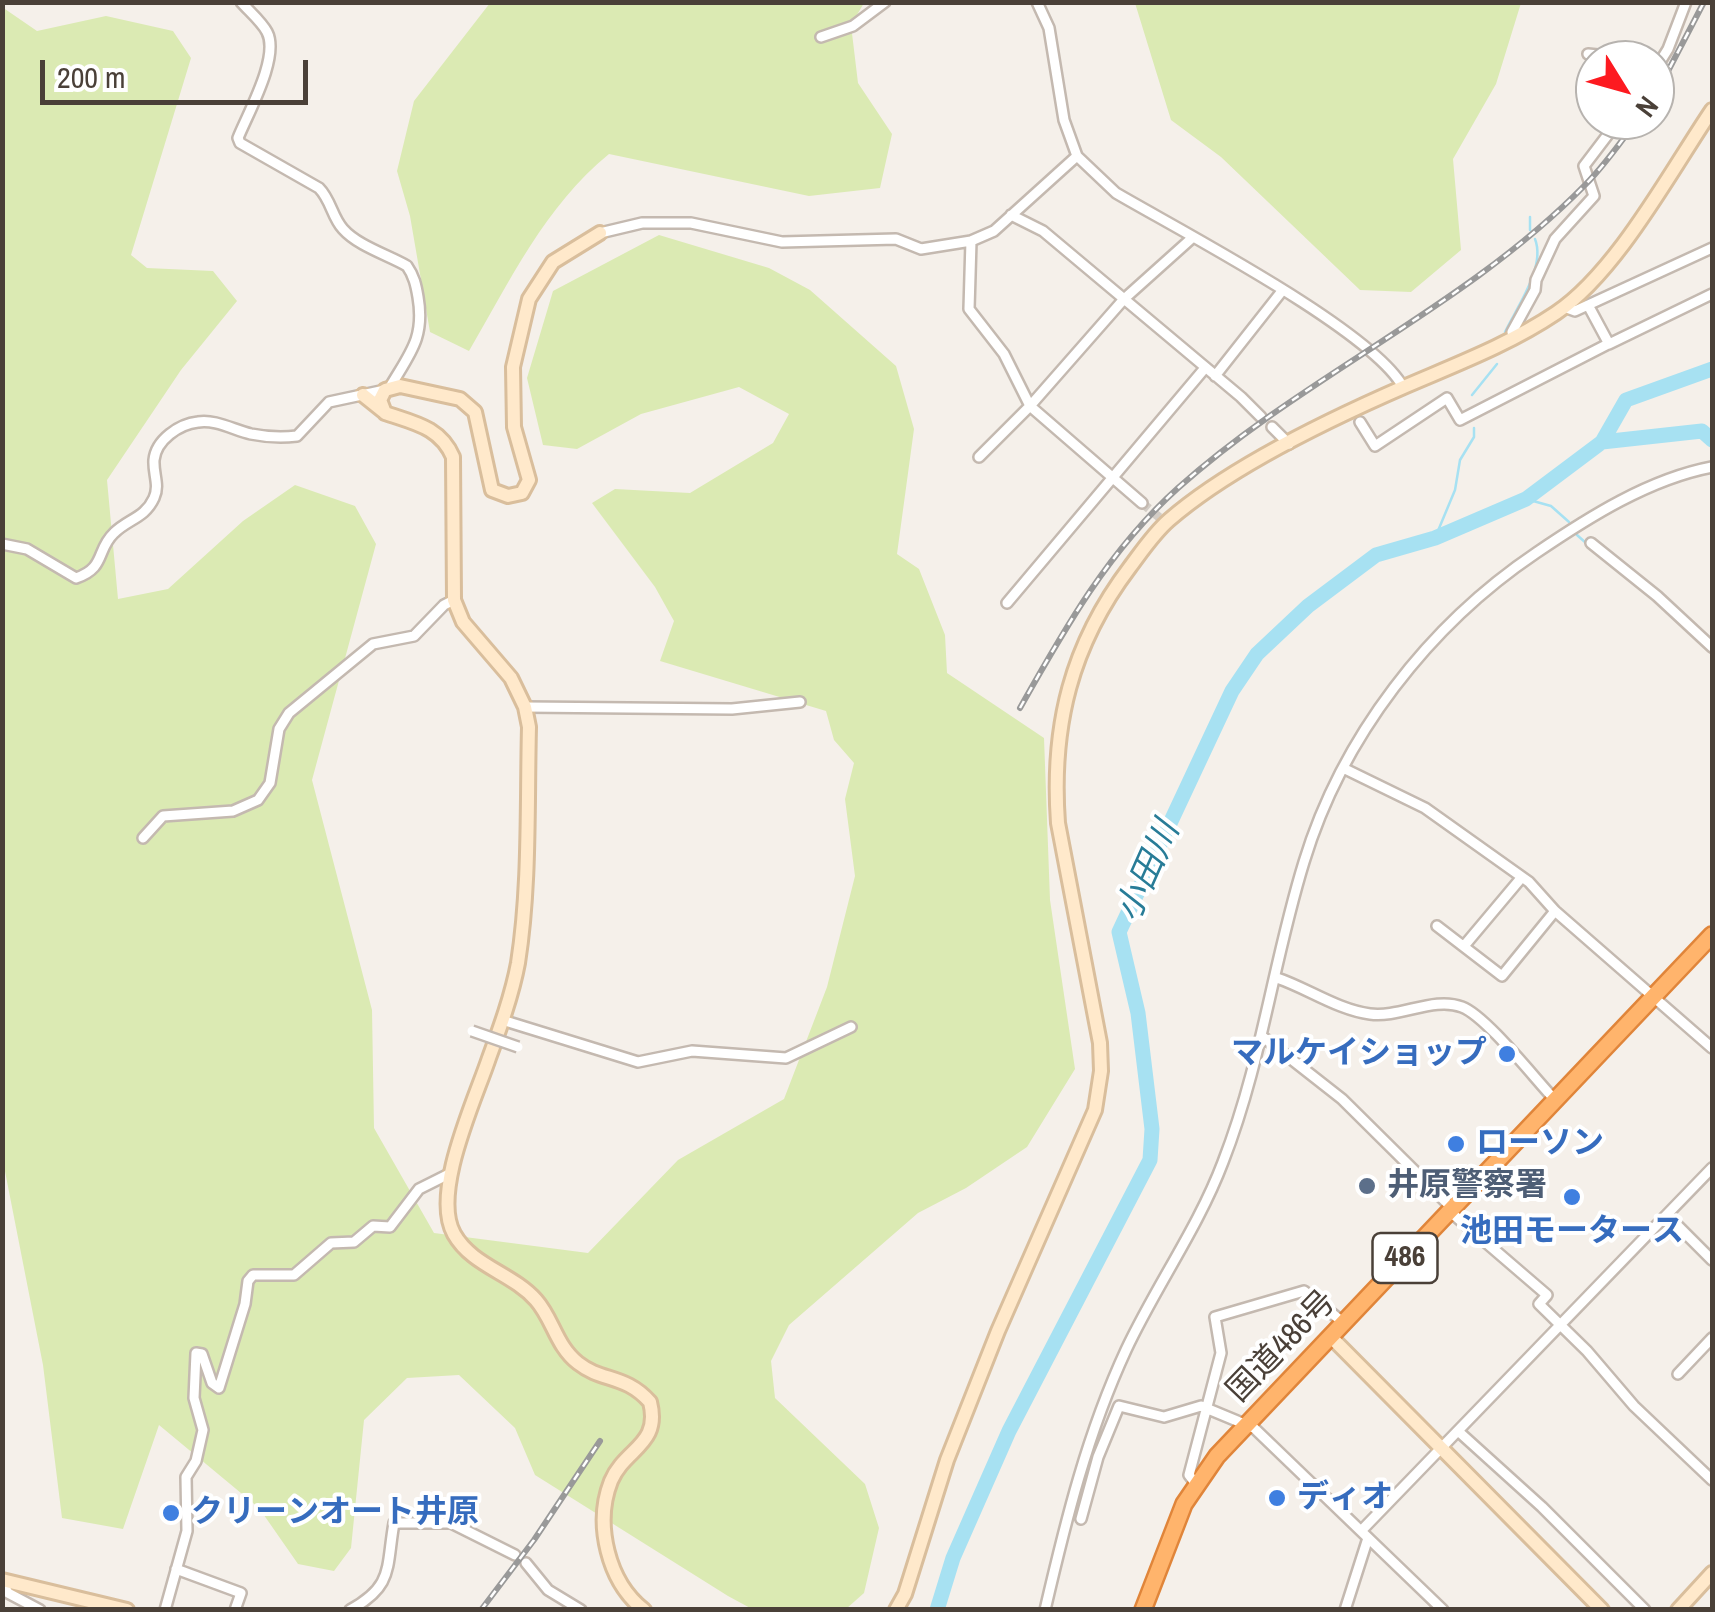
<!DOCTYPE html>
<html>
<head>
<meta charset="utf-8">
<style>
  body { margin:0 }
  #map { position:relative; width:1715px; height:1612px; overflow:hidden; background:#f5f0ea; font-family:"Archivo Narrow",sans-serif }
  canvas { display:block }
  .frame { position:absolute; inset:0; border:5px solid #4a4038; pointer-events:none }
  .north { position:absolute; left:1575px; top:40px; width:100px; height:100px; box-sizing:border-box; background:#fff; border:2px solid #b7b3af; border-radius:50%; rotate:127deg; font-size:28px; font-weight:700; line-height:40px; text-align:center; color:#4a4038 }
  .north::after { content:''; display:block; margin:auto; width:35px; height:45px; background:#fd1a20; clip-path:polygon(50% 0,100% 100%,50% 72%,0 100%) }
  .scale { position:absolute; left:40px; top:60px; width:268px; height:45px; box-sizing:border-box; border:5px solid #4a4038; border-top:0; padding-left:12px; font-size:30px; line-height:35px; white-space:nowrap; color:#4a4038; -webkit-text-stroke:8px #fff; paint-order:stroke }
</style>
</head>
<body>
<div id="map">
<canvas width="1715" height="1612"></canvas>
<div class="frame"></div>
<div class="north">N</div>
<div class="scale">200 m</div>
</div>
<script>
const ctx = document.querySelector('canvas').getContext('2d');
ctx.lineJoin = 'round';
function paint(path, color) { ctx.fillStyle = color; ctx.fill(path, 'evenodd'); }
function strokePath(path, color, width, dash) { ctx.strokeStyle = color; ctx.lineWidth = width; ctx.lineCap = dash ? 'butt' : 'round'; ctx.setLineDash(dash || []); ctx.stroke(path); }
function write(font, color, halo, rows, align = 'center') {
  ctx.font = font + ' "Archivo Narrow","Noto Sans JP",sans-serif'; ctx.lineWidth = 8; ctx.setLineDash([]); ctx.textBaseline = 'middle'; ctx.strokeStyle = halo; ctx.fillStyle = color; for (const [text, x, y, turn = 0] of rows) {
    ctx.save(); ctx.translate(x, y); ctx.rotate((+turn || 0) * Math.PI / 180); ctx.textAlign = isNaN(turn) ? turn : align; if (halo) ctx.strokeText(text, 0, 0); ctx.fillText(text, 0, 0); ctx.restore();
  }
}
paint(new Path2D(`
  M490,3H864L851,25L858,83L892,134L880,188L809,196L609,154C545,206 510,281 469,351L430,332L410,216L397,171L414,101Z
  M1135,3H1521L1496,84L1453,159L1461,250L1411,292L1360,290L1221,157L1171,120Z
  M2,7L37,31L106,16L173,31L191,58L131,255L147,268L213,271L237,301L181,370L107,480L118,599L168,589L243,521L295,485L355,506L376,544L312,780L372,1010L374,1128L434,1233L588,1253L678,1160L784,1099L827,987L855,876L845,799L854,763L834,740L826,711L660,661L674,621L655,587L592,503L615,489L690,493L773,443L789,414L739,387L641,414L577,449L543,445L527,378L553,291L659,235L769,268L810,290L896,366L914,429L897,554L919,569L945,635L947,673L1044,738L1050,900L1075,1069L1027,1147L966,1188L918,1213L789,1325L771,1361L775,1398L865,1484L879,1528L864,1593L846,1609H752L728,1596L535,1475L515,1428L459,1375L407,1378L364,1420L351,1548L334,1571L298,1564L259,1508L159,1425L123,1529L62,1518L43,1365L2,1156Z`), '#dbeab3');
strokePath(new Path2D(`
  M1530,217V230
  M1505,332C1517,307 1546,267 1535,239
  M1472,395L1497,364
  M1526,499L1551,506L1569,522
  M1577,535L1586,543
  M1435,538L1455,490L1460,460L1474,437V428`), '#a7e1f2', 2.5);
strokePath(new Path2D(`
  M1602,442L1702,431L1712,440
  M937,1610L953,1558L1009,1431L1150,1160L1152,1129L1138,1013L1119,932L1232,691L1257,654L1308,606L1376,555L1435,538L1526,499L1602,442L1626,400L1712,369`), '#a7e1f2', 15);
strokePath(new Path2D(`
  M1142,503L1160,518`), '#d3cdc6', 9, [9, 4.5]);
const street = new Path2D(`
  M241,2C249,11 262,22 267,32C280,57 248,113 238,138L240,143L319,188C331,200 332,217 343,229C358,246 388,255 407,266C414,276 416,285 418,297C425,338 410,353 390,387
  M1037,2L1049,28L1064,120L1077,156L1116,193C1179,230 1372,330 1403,387
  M821,37L853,26L885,2
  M1588,54L1647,60
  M1655,70L1668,49L1686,2
  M1011,215L1043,231L1241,397L1261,417
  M600,233L642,223H691L782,242L896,239L921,249L971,241L994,231L1077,156
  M971,241L969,309L1004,354L1030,406L1142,503
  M1588,305L1609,344L1712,294
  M1564,307L1575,311L1712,248
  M1514,338L1512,332L1535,290L1536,280L1555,239L1594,196L1584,166L1619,120
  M1215,376L1282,291
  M1360,422L1375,446L1447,398L1460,420L1610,343
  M1272,427L1289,444
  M979,457L1030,406L1124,299L1192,238
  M1591,543L1657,596L1712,647
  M2,544L27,549L76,578C106,568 96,550 114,533C128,519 145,518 154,498C160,485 153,474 154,460C156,440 179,424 198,422C215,419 234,430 251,434C266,437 281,438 297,436L329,402L385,390
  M1007,603L1205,368
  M525,707L732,709L800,702
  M1343,768L1425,808L1529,882L1555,911L1712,1048
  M143,838L163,816L233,811L258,800L270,783L279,729L289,713L373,644L414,636L444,605L454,600
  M1437,926L1502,976L1555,911
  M1464,946L1522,877
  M1277,978C1307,988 1338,1010 1370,1014C1400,1018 1434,996 1462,1007C1486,1016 1535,1079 1555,1100
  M502,1020L638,1062L692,1051L786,1058L851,1027
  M1263,1037L1342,1099L1448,1204L1454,1215L1547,1295L1539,1304L1587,1351L1634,1406L1712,1480
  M1668,1216L1712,1260
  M1678,1374L1712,1338
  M1458,1431L1542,1507L1645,1610
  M1196,1484L1189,1475L1221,1353L1215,1317L1304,1291L1344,1323
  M1081,1519L1098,1457L1119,1406L1164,1417L1201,1406L1254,1428L1443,1610
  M1361,1531L1712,1168
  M526,1563L548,1590L581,1610
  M176,1569L241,1593L235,1610
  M2,1582L8,1593L40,1610
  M165,1610L187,1531L186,1477L196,1461L203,1430L194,1398L196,1353L202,1354L212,1383L219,1388L245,1304L248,1281L253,1275H294L331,1243L354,1242L373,1226L390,1227L419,1189L451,1173
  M350,1610C394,1586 386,1568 394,1523H451L515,1555
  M1045,1610C1066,1520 1087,1434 1126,1350C1156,1286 1198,1228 1223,1162C1262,1062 1273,962 1304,862C1342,737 1429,625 1536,553C1589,517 1649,479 1712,467
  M1345,1610L1368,1538`);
const secondary = new Path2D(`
  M600,233L553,262L529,299L513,367L514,427L529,480L522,493L508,496L492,490L475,412L460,399L400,386L385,390L380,400L385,413C414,423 440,427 453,457L454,600L463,622L511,678L525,707L529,727C527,805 530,886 518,963C512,995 500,1028 489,1058C475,1100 431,1193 454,1234C472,1266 512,1273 536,1300C553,1319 556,1346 578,1363C602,1382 625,1374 650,1402C661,1445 625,1448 611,1481C594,1524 608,1582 644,1610
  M363,395L383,411
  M1332,1338L1602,1610
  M2,1580L127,1610
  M896,1610L905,1594L947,1460L998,1331L1095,1110L1101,1071L1100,1043L1058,823C1051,726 1071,645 1130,567C1142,551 1154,533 1169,520C1230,467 1330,419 1406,386C1457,364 1510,344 1556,313C1617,272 1670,172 1712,110
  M1678,1610L1712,1573`);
const highway = new Path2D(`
  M1143,1610L1184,1504L1217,1456L1712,935`);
strokePath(street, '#c4b9b0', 14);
strokePath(secondary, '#d9be9c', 18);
strokePath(highway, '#e0853a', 20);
strokePath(street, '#fff', 9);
strokePath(secondary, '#ffe9cb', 12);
strokePath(highway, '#ffb46c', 15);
const rail = new Path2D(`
  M1655,96L1704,2
  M1020,708C1065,628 1109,550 1178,488C1304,375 1466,307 1585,185C1604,166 1621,142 1637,120
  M481,1610L534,1540L600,1441`);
strokePath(rail, '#999', 6);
strokePath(rail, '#fff', 2.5, [8]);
const streetBridge = new Path2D(`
  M472,1031L518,1047`);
strokePath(streetBridge, '#c4b9b0', 14, []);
strokePath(streetBridge, '#fff', 9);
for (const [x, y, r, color] of [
  [1507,1054,10,"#3f7fe0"],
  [1456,1144,10,"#3f7fe0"],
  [1367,1186,10,"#5c6f8a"],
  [1572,1197,10,"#3f7fe0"],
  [1277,1498,10,"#3f7fe0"],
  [171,1513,10,"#3f7fe0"]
]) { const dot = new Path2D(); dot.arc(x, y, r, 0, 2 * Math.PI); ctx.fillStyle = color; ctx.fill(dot); strokePath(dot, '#fff', 4); }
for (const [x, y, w] of [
  [1405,1258,65]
]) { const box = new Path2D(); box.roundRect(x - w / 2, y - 25, w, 50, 8); ctx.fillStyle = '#fff'; ctx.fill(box); strokePath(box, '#4a4038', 2.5); }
write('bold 30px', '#4a4038', null, [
  ["486",1405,1258]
]);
write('bold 32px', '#366cbe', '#fff', [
  ["マルケイショップ",1487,1054,"right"],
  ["ローソン",1476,1144],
  ["池田モータース",1572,1232,"center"],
  ["ディオ",1297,1498],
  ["クリーンオート井原",191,1513]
], 'left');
write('bold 32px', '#4e5e75', '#fff', [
  ["井原警察署",1387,1186]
], 'left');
write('32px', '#4a4038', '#fff', [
  ["国道486号",1282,1347,-46]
]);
write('italic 35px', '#287c97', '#fff', [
  ["小田川",1149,872,-66]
]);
</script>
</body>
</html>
